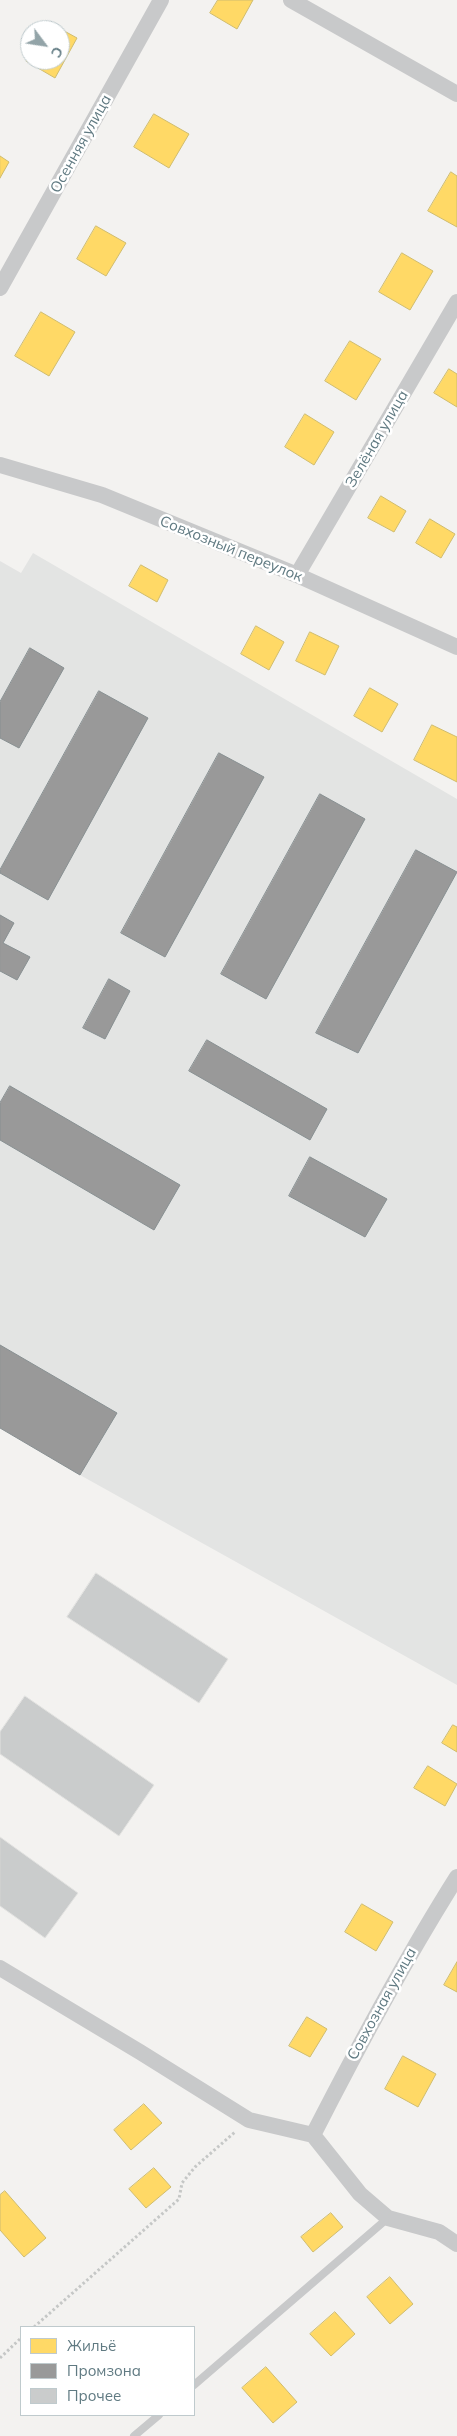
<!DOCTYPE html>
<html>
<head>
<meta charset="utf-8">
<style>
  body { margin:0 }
  #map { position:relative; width:457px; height:2436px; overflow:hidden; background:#f3f2f0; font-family:Mulish,sans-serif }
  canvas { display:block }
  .legend { position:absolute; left:20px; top:2326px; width:175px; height:90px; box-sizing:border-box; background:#fff; border:1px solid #bfcacd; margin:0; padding:6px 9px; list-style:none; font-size:15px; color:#607a82 }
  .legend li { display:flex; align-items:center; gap:10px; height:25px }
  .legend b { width:25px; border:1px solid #bfcacd }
  .north { position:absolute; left:20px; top:20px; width:50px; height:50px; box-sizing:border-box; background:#fff; border:1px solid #bfcacd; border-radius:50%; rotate:121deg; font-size:14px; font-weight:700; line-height:20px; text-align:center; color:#607a82 }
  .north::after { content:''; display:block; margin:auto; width:18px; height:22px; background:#93a4a8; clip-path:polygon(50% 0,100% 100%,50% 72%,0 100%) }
</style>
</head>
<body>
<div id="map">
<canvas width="457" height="2436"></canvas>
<ul class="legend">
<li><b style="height:14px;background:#ffd966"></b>Жильё</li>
<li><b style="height:14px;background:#999"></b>Промзона</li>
<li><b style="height:14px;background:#cacccc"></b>Прочее</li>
</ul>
<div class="north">С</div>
</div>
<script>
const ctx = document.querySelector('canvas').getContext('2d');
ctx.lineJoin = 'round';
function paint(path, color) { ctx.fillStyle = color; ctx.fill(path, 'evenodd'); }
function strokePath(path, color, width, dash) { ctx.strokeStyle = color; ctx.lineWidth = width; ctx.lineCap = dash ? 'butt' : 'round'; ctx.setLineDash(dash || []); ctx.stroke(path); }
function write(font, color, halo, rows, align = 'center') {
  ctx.font = font + ' Mulish,sans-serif'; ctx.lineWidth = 5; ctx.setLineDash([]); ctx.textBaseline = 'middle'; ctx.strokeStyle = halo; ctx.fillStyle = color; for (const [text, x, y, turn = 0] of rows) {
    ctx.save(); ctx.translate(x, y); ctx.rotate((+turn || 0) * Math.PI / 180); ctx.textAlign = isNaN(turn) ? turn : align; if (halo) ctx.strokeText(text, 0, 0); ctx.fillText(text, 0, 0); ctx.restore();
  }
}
paint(new Path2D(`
  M33,553L457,799V1685L80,1475L0,1427V561L21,573Z`), '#e3e4e3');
const homes = new Path2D(`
  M218,0H253L237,29L210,13Z
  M48,22L77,38L55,78L26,61L30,54V60H60V30H43Z
  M154,114L189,134L169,168L134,147Z
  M0,156L9,162L0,178Z
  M451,172L457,176V227L428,211Z
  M96,226L126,243L106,276L77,259Z
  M402,253L433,271L410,310L379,292Z
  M41,312L75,332L49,376L15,356Z
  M350,341L381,359L356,400L325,381Z
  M449,369L457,374V407L434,393Z
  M305,414L334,432L314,465L285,447Z
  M381,496L406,511L394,532L368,518Z
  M430,519L455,534L441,558L416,543Z
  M141,565L168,580L157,602L129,586Z
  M256,626L284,642L269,670L241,654Z
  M310,632L339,646L325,675L296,661Z
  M370,688L398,704L382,732L354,716Z
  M432,725L457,737V782L414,760Z
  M453,1725L457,1727V1752L442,1743Z
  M428,1766L457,1784L445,1806L414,1788Z
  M362,1904L393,1922L376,1951L345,1932Z
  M457,1962V1992L444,1985Z
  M307,2017L327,2029L310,2057L289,2046Z
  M403,2056L436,2074L418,2107L385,2089Z
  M144,2104L162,2123L131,2150L114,2130Z
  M154,2168L171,2187L146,2208L129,2189Z
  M5,2191L46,2238L24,2257L0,2230V2195Z
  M331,2213L343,2227L313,2252L301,2237Z
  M390,2277L413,2304L390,2324L367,2297Z
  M335,2312L355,2334L331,2356L310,2334Z
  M266,2367L297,2402L273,2423L242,2388Z`);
paint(homes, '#ffd966');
strokePath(homes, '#cfbc6e', 1);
const industry = new Path2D(`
  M30,648L64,668L19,748L0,738V702Z
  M99,691L148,718L48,900L0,873V870Z
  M219,753L264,777L165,957L121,933Z
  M320,794L365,819L266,999L221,974Z
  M416,850L457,872L358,1053L316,1033Z
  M0,915L14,923L3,943L30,957L17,980L0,971Z
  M109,979L130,991L105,1039L83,1028Z
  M207,1040L327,1109L310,1140L189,1071Z
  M10,1086L180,1185L154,1230L0,1140V1103Z
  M310,1157L387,1199L365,1237L289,1196Z
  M0,1345L117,1413L80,1475L0,1428Z`);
paint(industry, '#999');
strokePath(industry, '#889092', 1);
const building = new Path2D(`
  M96,1573L228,1659L199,1703L67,1617Z
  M25,1696L154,1785L119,1836L0,1754V1732Z
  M0,1837L78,1893L45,1938L0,1906Z`);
paint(building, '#cacccc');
strokePath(building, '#e2e2e0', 1);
strokePath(new Path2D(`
  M34,2327L179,2199L182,2183L195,2167L235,2132
  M0,2358L21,2338`), '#c5c7c6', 3, [2.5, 2.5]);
strokePath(new Path2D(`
  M194,2385L388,2218
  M134,2436L159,2415`), '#c8c9ca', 8);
strokePath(new Path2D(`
  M291,0L457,94
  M0,288L161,0
  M0,465L102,495L297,575L457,647
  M297,575L457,302
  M0,1968L140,2052L249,2120L313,2135L360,2194L388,2218L439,2232L457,2244
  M313,2135C358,2047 404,1961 457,1877`), '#c8c9ca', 16);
write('15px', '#607a82', '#fff', [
  ["Осенняя улица",81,144,-61],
  ["Зелёная улица",377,439,-60],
  ["Совхозный переулок",231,549,22],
  ["Совхозная улица",382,2004,-61]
]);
</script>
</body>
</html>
